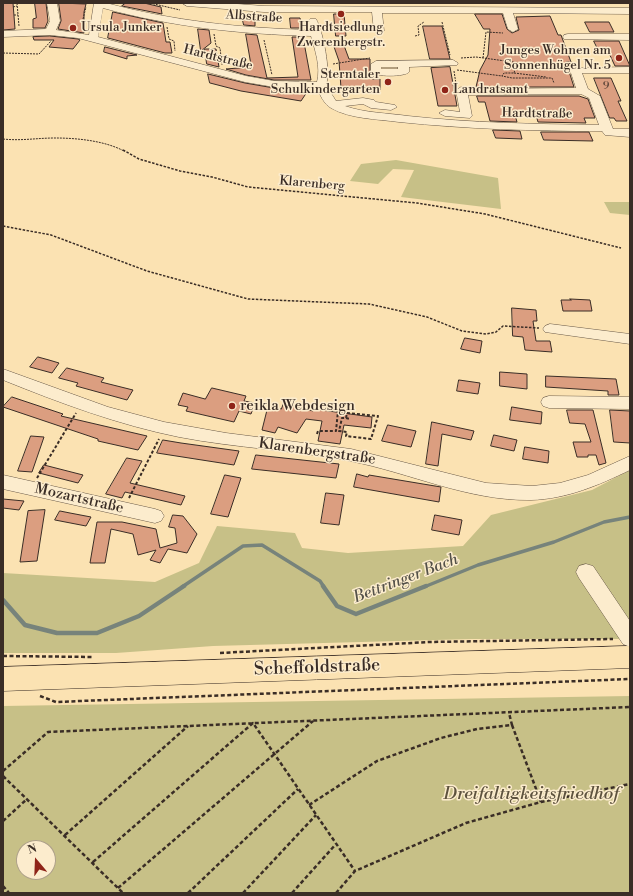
<!DOCTYPE html>
<html>
<head>
<meta charset="utf-8">
<style>
  body { margin:0 }
  #map { position:relative; width:633px; height:896px; overflow:hidden; background:#fbe2b2; font-family:"Libre Bodoni",serif }
  canvas { display:block }
  .frame { position:absolute; inset:0; border:4px solid #3a2d26; pointer-events:none }
  .north { position:absolute; left:16px; top:840px; width:40px; height:40px; box-sizing:border-box; background:#fceccd; border:1px solid #aea08a; border-radius:50%; rotate:341deg; font-size:11px; font-weight:700; line-height:16px; text-align:center; color:#3a2d26 }
  .north::after { content:''; display:block; margin:auto; width:14px; height:18px; background:#8f2418; clip-path:polygon(50% 0,100% 100%,50% 72%,0 100%) }
</style>
</head>
<body>
<div id="map">
<canvas width="633" height="896"></canvas>
<div class="frame"></div>
<div class="north">N</div>
</div>
<script>
const ctx = document.querySelector('canvas').getContext('2d');
ctx.lineJoin = 'round';
function paint(path, color) { ctx.fillStyle = color; ctx.fill(path, 'evenodd'); }
function strokePath(path, color, width, dash) { ctx.strokeStyle = color; ctx.lineWidth = width; ctx.lineCap = dash ? 'butt' : 'round'; ctx.setLineDash(dash || []); ctx.stroke(path); }
function write(font, color, halo, rows, align = 'center') {
  ctx.font = font + ' "Libre Bodoni",serif'; ctx.lineWidth = 3; ctx.setLineDash([]); ctx.textBaseline = 'middle'; ctx.strokeStyle = halo; ctx.fillStyle = color; for (const [text, x, y, turn = 0] of rows) {
    ctx.save(); ctx.translate(x, y); ctx.rotate((+turn || 0) * Math.PI / 180); ctx.textAlign = isNaN(turn) ? turn : align; if (halo) ctx.strokeText(text, 0, 0); ctx.fillText(text, 0, 0); ctx.restore();
  }
}
paint(new Path2D(`
  M396,160L498,178L501,209L401,197L414,170L393,169L378,184L350,181L361,164Z
  M604,202H630V215L610,213Z
  M630,470V639H472L213,646L116,653H3V573L155,582L199,563L217,526L295,533L302,548L348,553L463,546L491,515L592,490Z
  M630,696V893H3V706ZM24,848H48V872H24Z`), '#c7c087');
strokePath(new Path2D(`
  M182,587L243,546L262,545L320,581L324,587
  M424,587L478,565L554,542L604,522L630,517`), '#77837b', 3.5);
strokePath(new Path2D(`
  M323,586L337,606L356,614L426,586
  M3,600L25,625L57,633H97L139,616L184,586`), '#77837b', 4.5);
const building = new Path2D(`
  M3,3H13L15,29L3,30Z
  M35,3H46L48,21L45,28H33V19L36,18Z
  M59,3L86,4L84,12V33L58,29L61,21Z
  M126,3H144L161,7L162,14L122,6Z
  M113,12L163,23L166,42H170L172,53H165L108,38Z
  M334,14H344L346,36H336Z
  M475,14H502L507,29L512,33L519,30L516,17L550,16L558,35H561L571,62H566L574,87H476L480,70L488,55L490,29H484Z
  M242,16H255V26L244,25Z
  M290,18H300L302,28H291Z
  M585,22H609L614,32H590Z
  M423,26H442L450,59H430Z
  M198,29L209,30L211,43L201,51Z
  M246,34L257,35L267,78L298,77L292,37H303L311,80H274L246,75L226,69L251,67Z
  M50,36L78,39L80,40L73,49L49,47L54,40H34L33,37Z
  M342,40L349,59H370V72L372,79H380V90H367V87L341,88L339,61L332,41Z
  M594,41H619L630,66H615L607,49H598Z
  M105,47L137,55L127,56V59L104,52Z
  M205,49H216L219,67L207,64Z
  M450,67L457,106H438L431,68Z
  M208,74L245,83L274,88L309,89L301,101L241,91L210,83Z
  M594,78H611L621,101H618L627,121H616L614,118H610Z
  M477,96H579L588,99L595,118H584L586,123L538,122L536,115H515L517,122L490,121L485,102H479Z
  M493,130L520,131L522,139L496,138Z
  M541,132H589L593,141L544,140Z
  M570,299L590,300L592,311H563L561,300H571Z
  M512,308L536,310L537,321H533L536,341H550L552,352L525,350L523,337L513,336Z
  M465,338L482,341L480,353L461,349Z
  M38,357L49,360L59,363L52,373L30,367Z
  M67,368L104,378L101,382L133,390L127,400L76,386L78,383L59,378Z
  M500,372L527,374V389L500,386Z
  M546,376L616,379L619,395H608V391L546,387Z
  M459,380L480,383L478,394L457,391Z
  M212,388L246,396L244,401L255,403L251,414L239,411L234,422L186,411L188,407L178,405L183,393L205,399Z
  M12,397L63,414L61,416L147,436L138,450L98,441V439L3,407Z
  M284,403L313,411L314,409L372,417L371,428L344,425L340,444L318,441L322,421L306,419L297,433L278,427L275,433L262,430L268,406L281,409Z
  M512,407L542,412L541,424L510,420Z
  M567,410H593L606,463L599,465L596,455H588V457H577L573,442H591L585,424L570,423Z
  M610,410L630,411V443L614,442Z
  M432,422L474,431L471,440L442,434L438,466L426,464Z
  M388,425L416,431L411,447L382,441Z
  M494,435L517,440L514,451L491,446Z
  M31,436L44,437L32,472L18,471Z
  M163,440L181,443L239,451L234,465L157,453Z
  M525,447L549,451L548,463L523,459Z
  M256,455L339,464L336,478L252,469Z
  M127,458L142,461L130,483L185,496L181,505L125,492L122,498L106,494Z
  M44,465L83,475L78,483L39,473Z
  M357,474L368,477L369,475L441,487L439,502L354,487Z
  M225,475L241,478L228,517L211,514Z
  M326,493L344,495L339,525L321,523Z
  M3,499L24,501L19,510L3,508Z
  M45,510L37,561L20,562L28,511Z
  M60,511L70,513L91,517L86,526L55,520Z
  M173,515L183,516L197,534L187,553L168,549L160,563L150,560L156,550L138,555L133,534L111,529L105,563H90L97,522H122L156,529L160,548L177,543L175,528L169,527Z
  M435,515L462,520L459,535L432,530Z`);
paint(building, '#db9e80');
strokePath(building, '#3a2d26', 1);
const minor = new Path2D(`
  M47,3H57L60,21L56,30L89,35L94,3H106C173,21 240,28 310,30L308,21L310,19H316C323,31 331,72 326,85L336,101L363,98L374,100L376,102L395,105L397,107L391,110L371,108L363,104L345,106C365,113 387,113 408,116C471,123 535,124 599,125L589,98L581,94L468,95L472,116L470,118L445,116L439,113L445,110L460,112L456,90L461,87L466,89L576,88L570,70L571,68L630,67V73H582L588,89L600,96L613,129H630V137L605,135L602,131C534,131 467,129 399,122C377,119 350,119 331,108C324,104 320,95 317,88L274,87L245,82L78,38L50,35L3,37V31L46,29L50,21ZM103,8C172,27 240,34 311,36C315,50 321,67 317,82L274,81L246,76L98,37Z
  M182,3H224L264,6L630,8V14L513,13L518,29L513,32L508,29L503,13H382L384,31L379,34L374,31L372,12H264L187,6Z
  M568,34H630V40L564,39L563,37L564,35Z
  M453,60L458,63L457,65L409,67V72C405,77 375,77 371,72V64L376,61ZM381,67H398V69H381Z
  M550,324L630,334V344L545,332L543,329L545,326Z
  M3,369L108,407L164,422L226,433L351,449L486,483L532,486L560,483L588,475L630,456V470C599,485 567,499 531,500C468,501 411,473 350,461C294,450 236,448 179,437C119,425 60,403 3,380Z
  M549,396L630,397V409L549,408L543,406L541,402L543,398Z
  M3,475L155,509L161,511L164,516L161,521L155,523L3,489Z
  M586,564L593,566L630,621V647L623,644L579,578L576,572L579,566Z`);
const major = new Path2D(`
  M630,646V668L3,691V667Z`);
strokePath(minor, '#6a5a49', 1);
strokePath(major, '#3a2d26', 1);
strokePath(new Path2D(`
  M17,3L19,26
  M150,3L180,10
  M13,7L17,6
  M14,15H18
  M83,19L86,7
  M442,22L450,55
  M167,27L169,39L174,41L175,51
  M123,33L126,20
  M214,34L216,46L220,48L222,65
  M415,36L419,35L418,26L424,22
  M264,40L272,75
  M3,53L39,54L51,41
  M461,58L476,57L528,64
  M483,58L486,32L503,33
  M517,62L514,73H504L502,76L512,78H552L554,83
  M333,64L370,58
  M457,70L502,76
  M454,71L456,84
  M514,73L546,77
  M3,139C21,141 37,138 55,138C78,138 105,141 124,151`), '#3a2d26', 1, [2, 1]);
strokePath(new Path2D(`
  M123,150L139,159L180,171L212,177L248,187L417,203L485,214L621,248
  M3,226L51,235L147,271L248,299L369,304L427,317L462,331L486,334L496,332L503,326L539,328`), '#3a2d26', 1.5, [2.5, 1.5]);
strokePath(new Path2D(`
  M347,413L378,416L371,439L346,436L347,432L339,431L342,418H346Z
  M346,418L350,419
  M317,434L318,431H336L338,411H329
  M37,478L76,413
  M129,498L159,439`), '#3a2d26', 2, [3, 2]);
strokePath(new Path2D(`
  M220,653L430,642L613,639
  M3,656L93,657
  M40,696L56,702L630,679
  M512,725L541,802
  M3,771L48,732L630,707
  M3,776L123,893
  M309,805L377,761L441,738L477,729L512,725L509,713
  M3,821L27,799
  M65,835L188,726
  M93,862L253,723L355,871
  M3,886L9,893
  M118,888L313,721
  M188,893L298,789
  M243,893L316,815
  M292,893L336,844
  M336,893L355,871L466,823L541,802L630,784`), '#3a2d26', 2.5, [4, 2.5]);
paint(minor, '#fceccd');
paint(major, '#fbe2b2');
for (const [x, y, r, color] of [
  [341,14,4,"#8f2418"],
  [73,28,4,"#8f2418"],
  [619,58,4,"#8f2418"],
  [388,82,4,"#8f2418"],
  [445,90,4,"#8f2418"],
  [232,406,4,"#8f2418"]
]) { const dot = new Path2D(); dot.arc(x, y, r, 0, 2 * Math.PI); ctx.fillStyle = color; ctx.fill(dot); strokePath(dot, '#fceccd', 1.5); }
write('11px', '#62493c', null, [
  ["9",606,86]
]);
write('13px', '#3a2d26', '#fceccd', [
  ["Albstraße",254,17,4],
  ["Hardtstraße",218,58,14],
  ["Hardtstraße",537,114,1],
  ["Klarenberg",312,184,5]
]);
write('13px', '#3a2d26', '#fceccd', [
  ["Ursula Junker",81,28],
  ["Hardtsiedlung",341,28,"center"],
  ["Zwerenbergstr.",341,43,"center"],
  ["Junges Wohnen am",611,51,"right"],
  ["Sonnenhügel Nr. 5",611,66,"right"],
  ["Sterntaler",380,75,"right"],
  ["Schulkindergarten",380,90,"right"],
  ["Landratsamt",453,90]
], 'left');
write('15px', '#3a2d26', '#fceccd', [
  ["reikla Webdesign",240,406]
], 'left');
write('15px', '#3a2d26', '#fceccd', [
  ["Klarenbergstraße",317,452,8],
  ["Mozartstraße",79,499,13]
]);
write('italic 16px', '#545149', '#fceccd', [
  ["Bettringer Bach",406,579,-21]
]);
write('18px', '#3a2d26', '#fceccd', [
  ["Scheffoldstraße",317,668,-2]
]);
write('italic 18px', '#5d523e', '#fceccd', [
  ["Dreifaltigkeitsfriedhof",531,795]
]);
</script>
</body>
</html>
